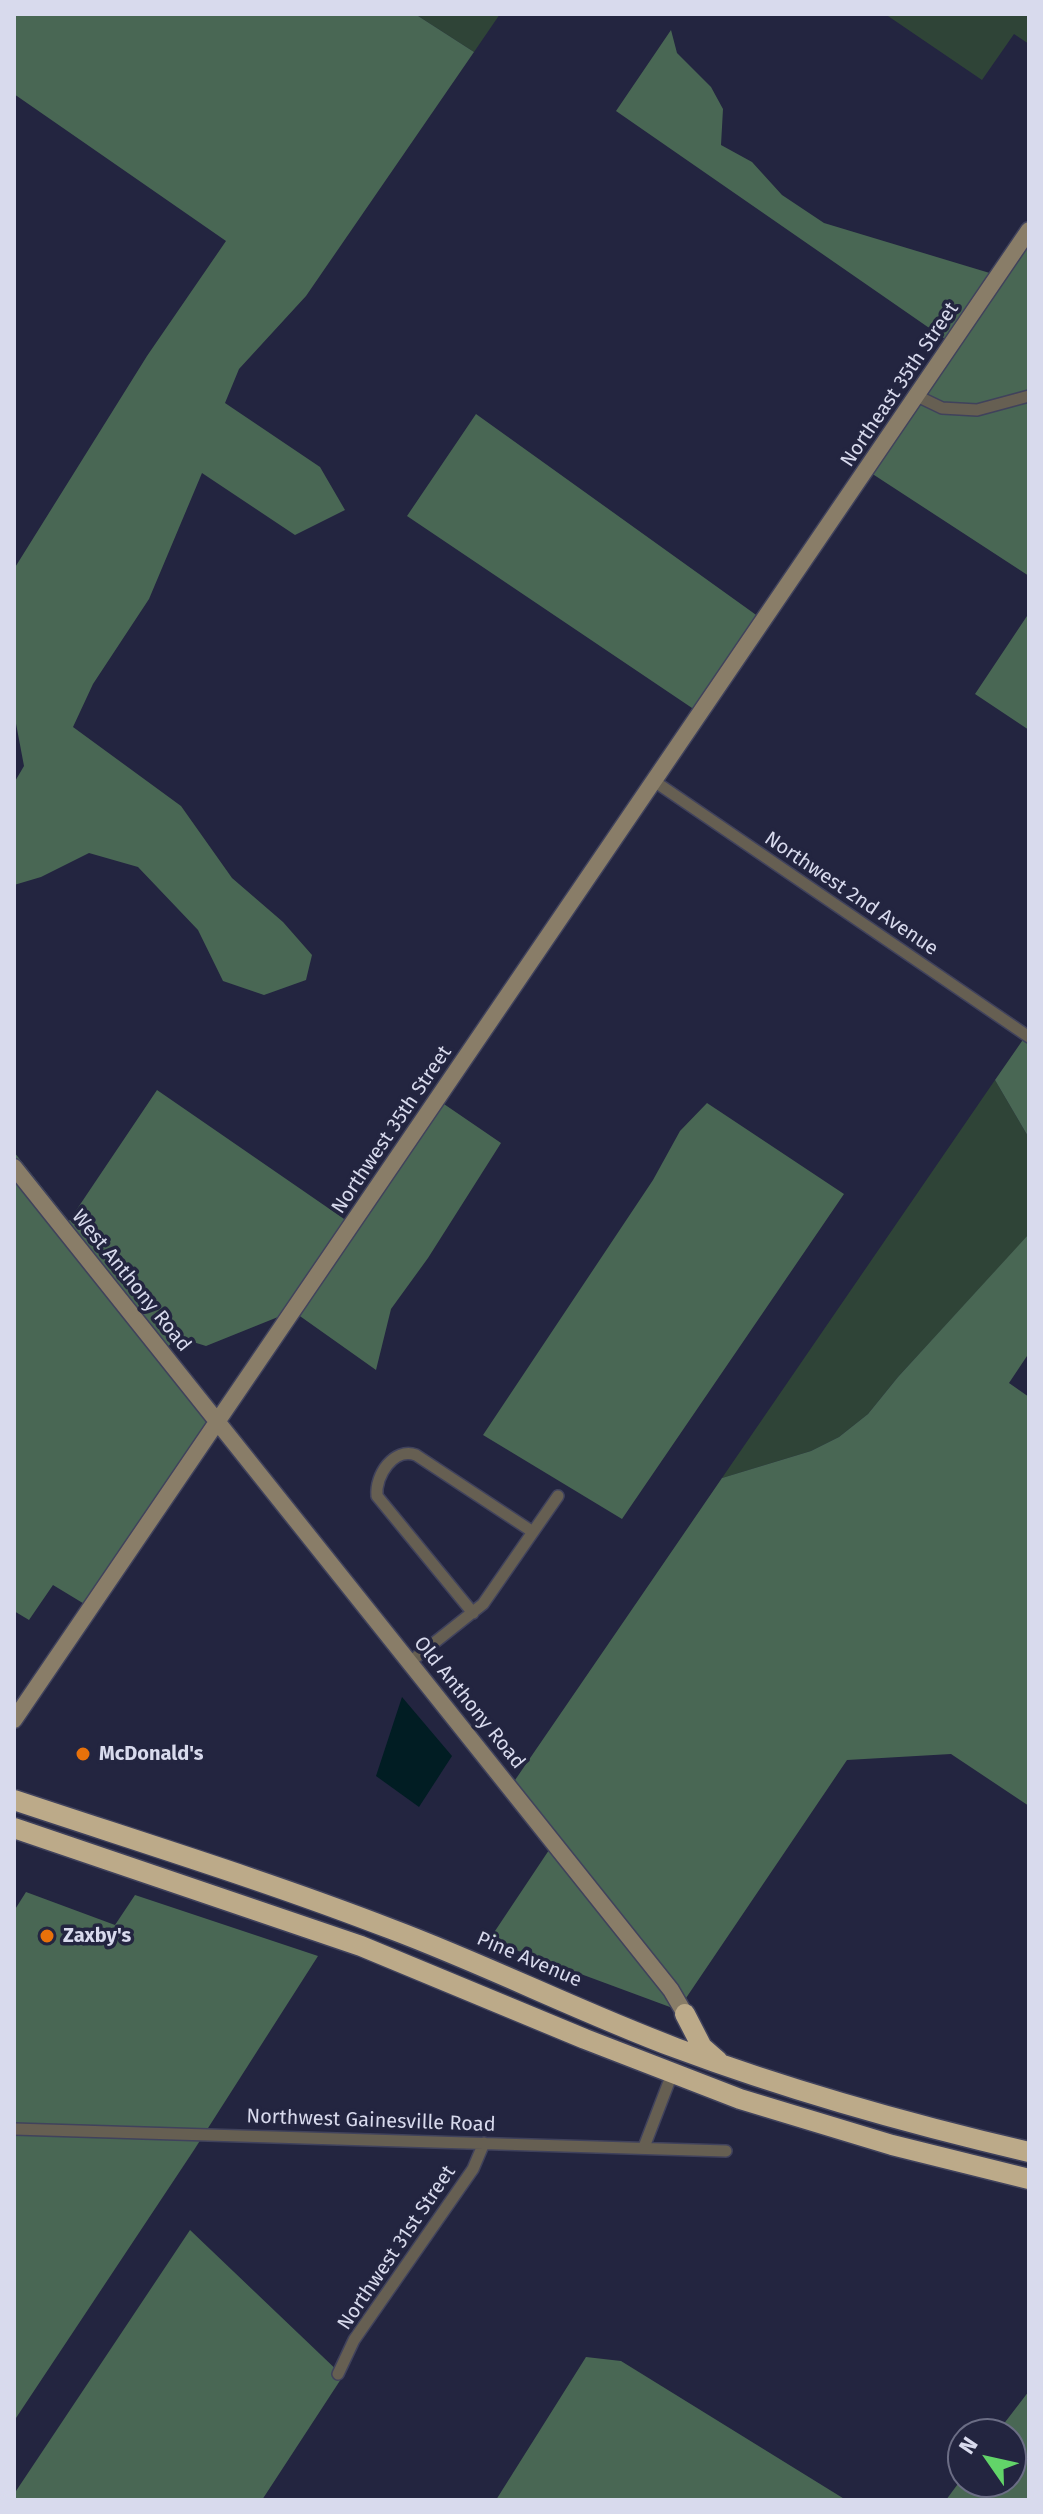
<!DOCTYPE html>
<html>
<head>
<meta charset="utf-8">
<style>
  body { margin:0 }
  #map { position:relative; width:1043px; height:2514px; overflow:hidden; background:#232540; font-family:"Fira Sans",sans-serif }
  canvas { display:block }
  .frame { position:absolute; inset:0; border:16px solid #d8daed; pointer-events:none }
  .north { position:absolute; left:947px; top:2418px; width:80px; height:80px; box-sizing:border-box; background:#232540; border:2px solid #6b6d85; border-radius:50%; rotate:304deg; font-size:22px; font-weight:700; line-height:32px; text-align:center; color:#d8daed }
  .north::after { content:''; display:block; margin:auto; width:28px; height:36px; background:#62d469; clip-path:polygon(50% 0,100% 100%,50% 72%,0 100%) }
</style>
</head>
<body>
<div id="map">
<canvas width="1043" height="2514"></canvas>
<div class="frame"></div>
<div class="north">N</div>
</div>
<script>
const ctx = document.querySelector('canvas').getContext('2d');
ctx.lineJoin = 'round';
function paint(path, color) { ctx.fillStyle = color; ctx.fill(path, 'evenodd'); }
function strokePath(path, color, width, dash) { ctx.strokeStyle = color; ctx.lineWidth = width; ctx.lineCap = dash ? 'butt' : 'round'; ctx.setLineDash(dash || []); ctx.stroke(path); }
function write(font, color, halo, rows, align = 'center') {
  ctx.font = font + ' "Fira Sans",sans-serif'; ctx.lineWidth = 7; ctx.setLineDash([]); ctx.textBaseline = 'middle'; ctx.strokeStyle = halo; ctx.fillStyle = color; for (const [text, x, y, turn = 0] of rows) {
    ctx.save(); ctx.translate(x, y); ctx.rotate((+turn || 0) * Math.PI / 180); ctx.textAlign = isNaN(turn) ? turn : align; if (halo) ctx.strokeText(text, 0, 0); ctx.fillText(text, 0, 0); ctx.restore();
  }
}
paint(new Path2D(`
  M415,14H500L474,52Z
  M885,14H1029V44L1014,34L982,80Z
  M995,1080L1029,1138L1027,1237L898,1377L868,1414L839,1437L811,1451L722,1478Z`), '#2f4437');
paint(new Path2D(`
  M14,14H415L474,52L306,296L239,369L225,403L320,467L345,510L295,535L202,473L149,599L93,684L73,727L181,806L232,878L283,922L312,955L306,980L264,995L223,981L198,930L138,867L89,853L41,877L14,885V783L24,766L14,713V569L147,356L226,241L14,94Z
  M671,30L677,53L711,87L723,109L721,145L752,162L782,195L824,223L993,274L948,341L616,111Z
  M1029,240V576L871,473Z
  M476,414L759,617L695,710L407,516Z
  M1029,613V730L975,694Z
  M1029,1031V1138L995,1080Z
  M157,1090L347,1221L283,1315L206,1346L177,1337L166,1349L14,1159V1152L69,1221Z
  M441,1102L501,1143L428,1258L391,1309L376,1370L297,1314Z
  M707,1103L844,1194L622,1519L483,1435L653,1180L680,1131Z
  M14,1174L211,1420L86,1605L53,1585L29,1620L14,1611Z
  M1029,1234V1353L1009,1383L1029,1397V1806L951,1754L847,1760L684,2001L513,1783L722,1478L811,1451L839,1437L868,1414L898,1377Z
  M551,1847L678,2010L489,1940Z
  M26,1892L115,1925L135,1895L318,1956L194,2150L14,2421V1911Z
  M190,2230L343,2376L262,2500H14V2494Z
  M586,2357L621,2361L846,2500H496Z
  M1029,2391V2500H946L963,2477V2482H1011V2434H996Z`), '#496754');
paint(new Path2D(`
  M402,1697L452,1756L419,1807L376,1776Z`), '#011d23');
const street = new Path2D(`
  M917,396L942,408L977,410L1029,396
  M654,781L1029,1037
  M533,1532L558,1496
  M410,1662L483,1604L533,1532L416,1455C394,1447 375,1475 377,1496L473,1613
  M14,2129L726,2151
  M644,2147L672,2074
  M338,2374L354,2340L473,2169L484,2143`);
const secondary = new Path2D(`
  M14,1167L671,1990L685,2014
  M14,1720L1029,230`);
const highway = new Path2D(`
  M14,1800C140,1842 267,1881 391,1929C487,1965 580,2012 676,2048C791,2091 909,2124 1029,2152
  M14,1828L361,1946L585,2039L740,2099L892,2145L1029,2179
  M685,2014L702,2047L718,2061`);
strokePath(street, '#40425c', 14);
strokePath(secondary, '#40425c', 19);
strokePath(highway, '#40425c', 23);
strokePath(street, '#665f52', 11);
strokePath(secondary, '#897d68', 16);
strokePath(highway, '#bcaa89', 20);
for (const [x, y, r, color] of [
  [83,1754,8,"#e8710a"],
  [47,1936,8,"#e8710a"]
]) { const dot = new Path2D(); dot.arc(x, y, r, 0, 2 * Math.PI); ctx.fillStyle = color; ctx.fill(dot); strokePath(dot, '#232540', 3); }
write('20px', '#d8daed', '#232540', [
  ["Northeast 35th Street",900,385,-56],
  ["Northwest 2nd Avenue",851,894,34],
  ["Northwest 35th Street",392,1130,-56],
  ["West Anthony Road",131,1281,51],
  ["Old Anthony Road",469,1703,51],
  ["Pine Avenue",529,1960,23],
  ["Northwest Gainesville Road",371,2121,2],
  ["Northwest 31st Street",397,2248,-56]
]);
write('bold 20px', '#d8daed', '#232540', [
  ["McDonald's",99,1754],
  ["Zaxby's",63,1936]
], 'left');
</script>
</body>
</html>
